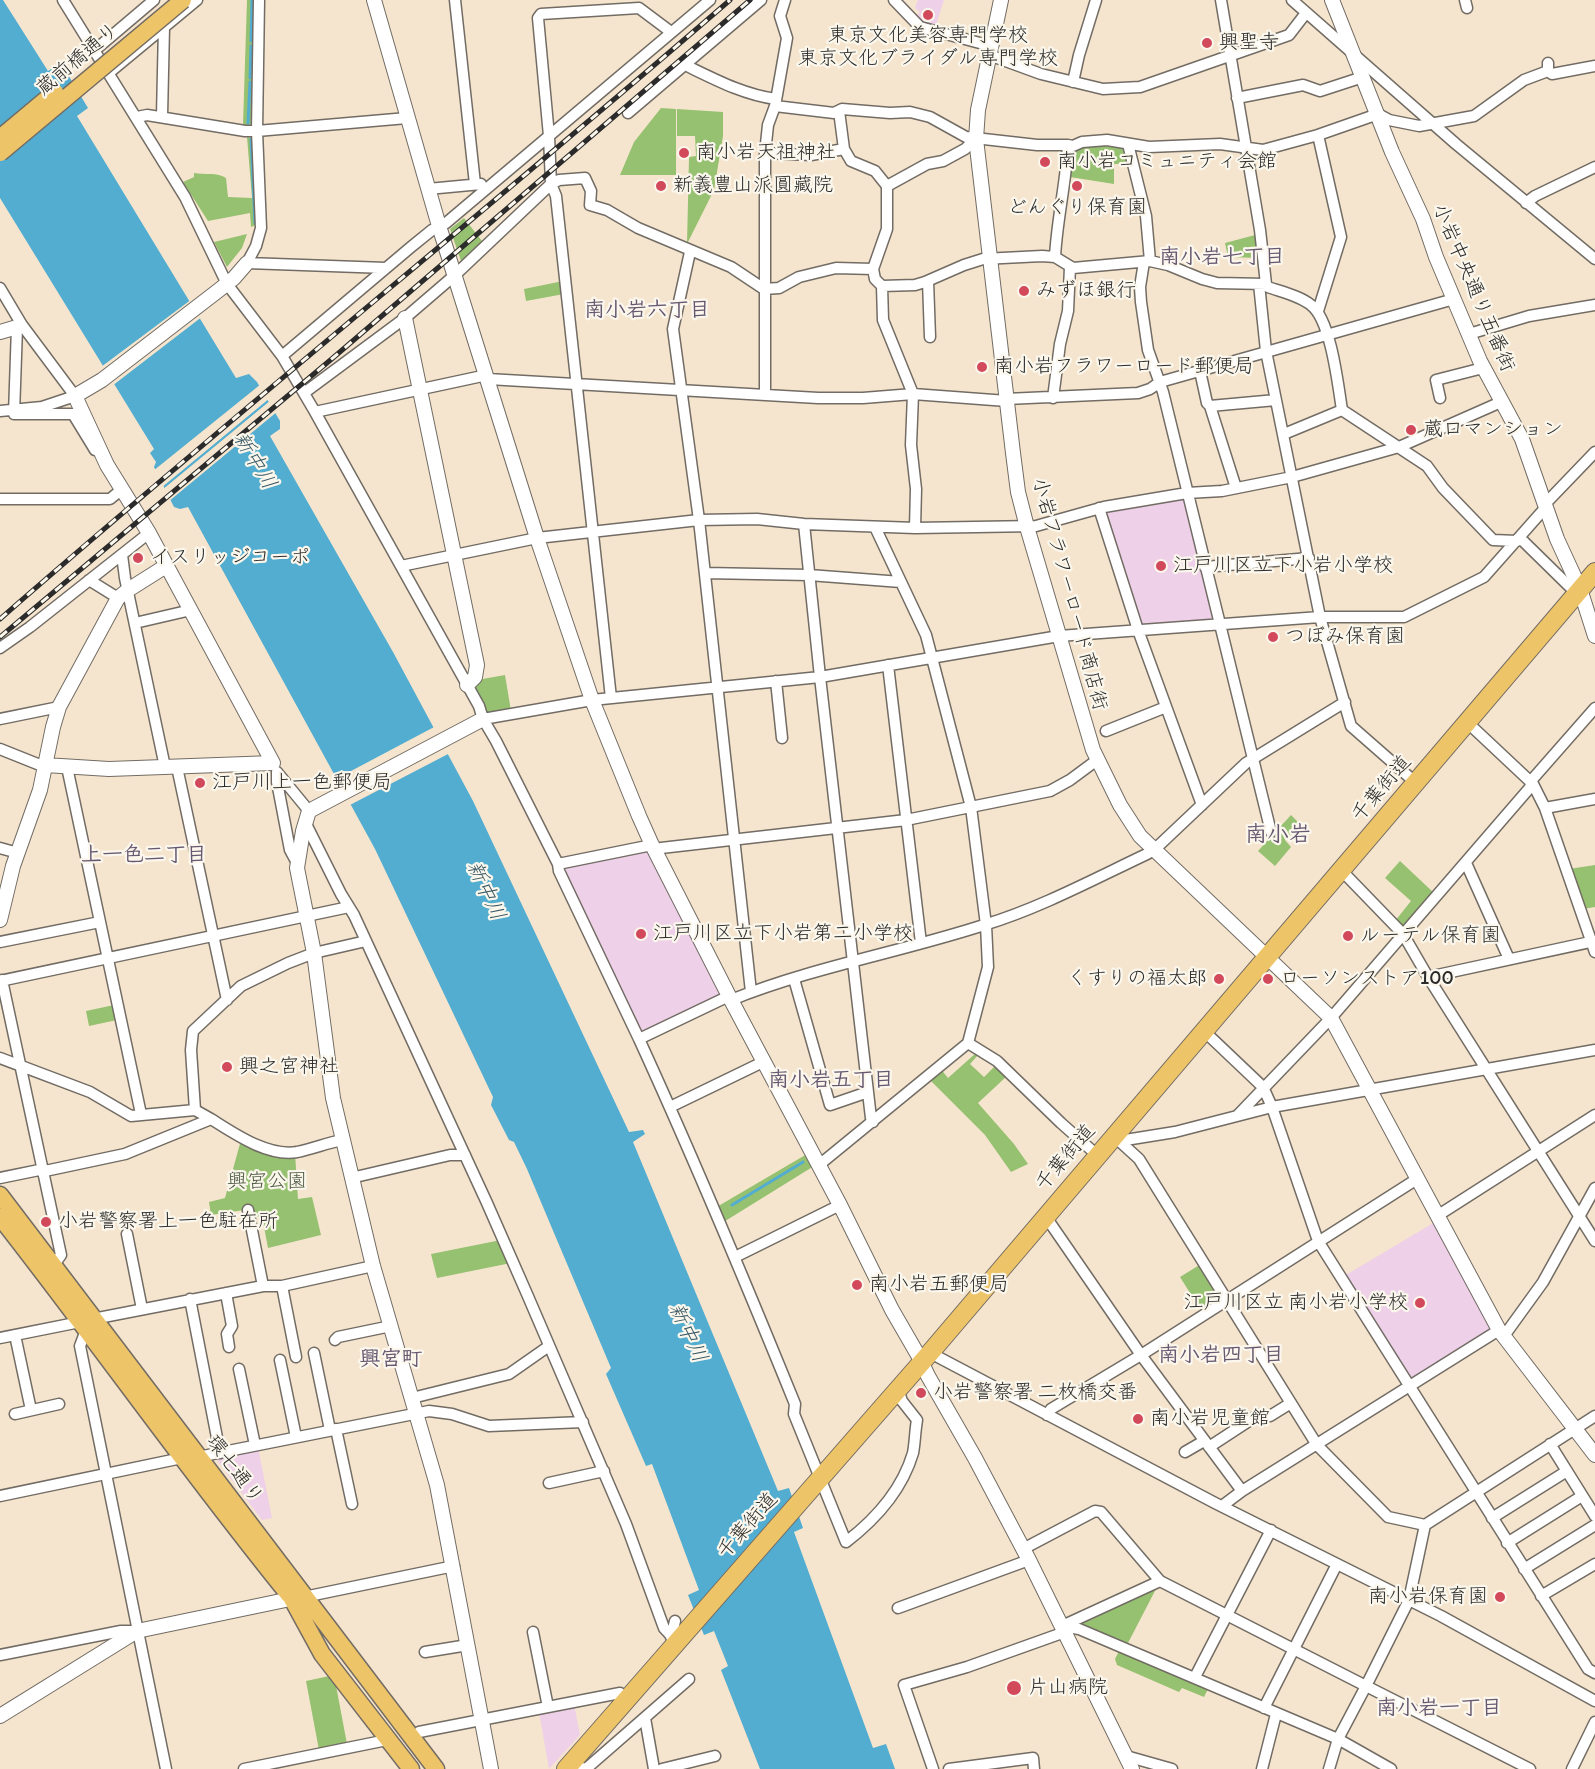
<!DOCTYPE html>
<html>
<head>
<meta charset="utf-8">
<style>
  body { margin:0 }
  canvas { display:block; background:#f6e5ce }
</style>
</head>
<body>
<canvas width="1595" height="1769"></canvas>
<script>
const ctx = document.querySelector('canvas').getContext('2d');
ctx.lineJoin = 'round';
function paint(path, color) { ctx.fillStyle = color; ctx.fill(path, 'evenodd'); }
function strokePath(path, color, width, dash) { ctx.strokeStyle = color; ctx.lineWidth = width; ctx.lineCap = dash ? 'butt' : 'round'; ctx.setLineDash(dash || []); ctx.stroke(path); }
function write(font, color, halo, rows, align = 'center') {
  ctx.font = font + ' Itim,"Klee One",sans-serif'; ctx.lineWidth = 4.5; ctx.setLineDash([]); ctx.textBaseline = 'middle'; ctx.strokeStyle = halo; ctx.fillStyle = color; for (const [text, x, y, turn = 0] of rows) {
    ctx.save(); ctx.translate(x, y); ctx.rotate((+turn || 0) * Math.PI / 180); ctx.textAlign = isNaN(turn) ? turn : align; if (halo) ctx.strokeText(text, 0, 0); ctx.fillText(text, 0, 0); ctx.restore();
  }
}
paint(new Path2D(`
  M918,0H944L935,28L918,23L914,18L920,12L915,8Z
  M1183,497L1214,619L1213,621L1139,626L1104,510Z
  M647,852L722,997L642,1035L562,868Z
  M1435,1222L1493,1330L1410,1379L1344,1276Z
  M258,1447L272,1518L262,1520L213,1455Z
  M574,1704L580,1735L549,1769L539,1712Z`), '#eed0e8');
paint(new Path2D(`
  M247,0H255L252,123L248,126L243,125Z
  M661,108L676,109V175H620L634,142Z
  M677,109L723,112V136L714,190L687,244L689,157L696,156L695,136H677Z
  M247,137L252,138L256,225L251,227L250,213L208,221L183,182L194,177V173C204,175 218,172 226,178L228,197L252,198Z
  M1107,145L1125,148L1129,164H1114V184L1070,177L1072,152C1083,144 1094,145 1107,145Z
  M464,218L482,241L461,261L450,229Z
  M247,234L242,248L227,267L214,242Z
  M1255,235L1259,258L1228,257L1225,243Z
  M563,281L564,294L526,301L524,289Z
  M505,675L511,711L482,714L471,688L477,680Z
  M1291,815L1300,824L1285,840L1291,847L1275,866L1258,851Z
  M1400,861L1434,893L1403,929L1395,921L1411,901L1385,878Z
  M1595,865V907L1583,909L1569,869Z
  M114,1005L117,1020L89,1026L86,1011Z
  M976,1053L979,1054L970,1064L984,1077L996,1065L1007,1076L978,1103L1014,1144L1028,1164L1011,1172L985,1135L928,1078L940,1068L948,1078Z
  M241,1140L295,1153L298,1199L312,1197L321,1235L268,1248L262,1216L252,1218L251,1209L211,1215L209,1202L225,1198Z
  M807,1154L814,1166L722,1223L715,1208Z
  M501,1240L511,1263L437,1278L431,1254Z
  M1201,1264L1223,1299L1202,1312L1180,1277Z
  M1157,1587L1128,1643L1080,1624V1622Z
  M1119,1651L1208,1689L1204,1697L1182,1688L1179,1692L1117,1665L1115,1659Z
  M334,1675L347,1744L319,1750L306,1681Z`), '#95c170');
paint(new Path2D(`
  M0,0H3L48,71L61,63L88,108L77,116L236,378L249,374L257,382L280,421V429L270,436L393,652L473,801L629,1132L643,1130L645,1134L633,1142L778,1491L789,1488L803,1528L794,1532L873,1748L886,1744L895,1769H760L721,1670L728,1666L714,1631L704,1635L688,1595L699,1590L652,1464L646,1466L606,1374L611,1368L527,1169L514,1142L509,1140L491,1105L493,1097L375,849L188,507L180,509L174,507L154,467L156,462L150,453L154,449L0,198Z`), '#52add0');
paint(new Path2D(`
  M192,299L203,316L112,386L101,367Z
  M261,384L270,398L161,488L153,471Z
  M271,400L278,411L168,502L162,490Z
  M436,726L450,753L348,806L334,780Z`), '#f6e5ce');
strokePath(new Path2D(`
  M251,41L252,0
  M250,78L251,46
  M248,123L250,82
  M251,139L255,223
  M732,1205L803,1162`), '#52add0', 3);
const minor = new Path2D(`
  M63,0L185,197L227,284L282,356L315,412L487,375
  M259,0L257,131L261,228L256,246L247,263L386,268
  M455,0L475,184
  M894,0L920,27L991,46
  M1221,0L1260,230L1266,284
  M1292,0L1456,144L1595,259
  M1465,0L1467,8
  M95,50L154,0
  M989,55L1041,74L1103,89L1140,87L1289,35L1306,13
  M685,65C714,79 744,95 776,99
  M1548,71L1552,74L1595,66
  M110,72L197,0
  M1073,82L1079,55L1096,0
  M1237,98L1303,85L1320,91L1363,77
  M775,106L787,38L780,16L785,0
  M839,111L844,149L851,161L875,171L887,186V229L873,269L875,279L882,286L883,320L913,394L911,445L916,489L915,528
  M628,113L761,0
  M162,116L164,27
  M137,117L147,115L245,131H257L407,118
  M1318,135L1341,237L1318,311
  M1128,144L1146,216L1150,261
  M1068,145L1073,146L1082,142L1107,140L1149,147L1220,144L1263,150L1318,135L1378,114L1389,120L1419,126L1474,116L1524,80L1548,71V63
  M765,153L768,125L775,106L834,113L842,109L890,113L910,112L930,117L966,137L1037,145H1068C1066,183 1057,219 1055,257
  M887,186L927,164L943,161L965,149L976,139
  M428,189L481,184
  M1526,203L1535,196L1595,167
  M690,252L673,329L699,520L751,992
  M1144,262L1140,287L1141,302L1148,350L1163,392L1271,832
  M928,281L930,337
  M1259,284L1266,351L1320,617L1351,726L1416,783
  M882,286L915,285L925,282L964,265L983,259L1042,256L1055,257L1073,268L1150,261L1168,265L1202,279L1217,283L1266,284L1268,287C1282,292 1300,296 1311,305C1331,320 1338,385 1342,410L1427,466L1443,488L1493,540L1517,541
  M0,288L22,325L75,396L42,407L0,411
  M22,325L17,327L14,414H73L95,450
  M1469,334L1529,316L1595,305
  M282,356L411,247L432,230L446,223L710,0
  M1200,371L1207,403L1210,406L1276,400
  M488,379L818,398H863L913,394L1007,401
  M304,393L405,318L455,275L551,184L559,180L585,178L591,191L590,205L607,210L638,228L731,267L764,289L779,288L799,277L836,268L873,269
  M765,394V153L811,155L844,149
  M1053,398L1060,344L1068,311L1070,267
  M1440,398L1436,380L1483,368
  M1006,399L1138,393L1150,389L1160,382L1454,299
  M1210,406L1236,488
  M315,412L479,706L483,719L496,741L558,864L559,871L639,1039L729,996
  M1284,434L1342,410
  M0,499H110L121,490
  M1546,503L1595,452
  M1099,508L1138,630L1202,805
  M804,524L820,677L871,1118L873,1122
  M1520,538L1570,587L1580,589
  M122,555L125,578L165,767
  M401,566L537,538L699,520L757,519L804,524L915,528L1036,526L1104,507L1187,493L1222,491L1292,477L1399,447L1501,402
  M1205,567L1309,558
  M705,573L809,575L901,582
  M89,580L118,598
  M135,623L191,610
  M0,648L30,627L149,533
  M888,665L921,943
  M776,681L782,738
  M611,698L556,196L551,184L549,136L538,18L541,14L639,8L671,32
  M0,719L59,707
  M483,719L592,700L820,677L1059,636L1320,617H1404L1484,577L1546,507
  M1468,723L1533,784L1545,808L1595,952
  M1106,731L1166,707
  M0,749L45,767
  M67,767L141,1114
  M177,767L227,1000
  M277,772V782L290,850L297,863
  M277,772L309,811
  M1530,782L1595,708
  M1545,808L1595,799
  M305,822L341,894L354,915L487,1203L527,1294L626,1524L664,1628L677,1642
  M0,848L18,853
  M655,850L661,848L906,820L1050,791L1070,780L1097,760
  M1466,863L1509,959
  M558,864L652,845
  M1342,871L1403,934L1428,977L1595,1241
  M0,942L100,922
  M1428,977L1595,941
  M794,979L830,1105L868,1092
  M2,980L61,1255L53,1266
  M0,981L349,907
  M731,1000C813,967 901,952 984,925C1040,908 1094,879 1147,854L1154,850L1246,763L1345,702
  M1203,1030L1263,1087L1272,1107L1318,1241L1588,1669L1595,1673
  M639,1039C694,1159 745,1281 795,1404L794,1414L846,1542C876,1519 902,1490 913,1453C915,1443 915,1431 917,1420L902,1401L898,1389
  M968,1043L997,1061L1061,1123L1097,1155
  M0,1058L90,1092L131,1116L195,1110L211,1119
  M670,1107L765,1061
  M195,1110L191,1050L193,1031L241,986L288,963L314,953L366,941
  M1237,1116L1272,1107L1595,1050
  M1116,1138L1139,1159L1317,1445L1388,1517L1425,1525
  M1119,1141L1175,1132L1237,1116L1331,1018L1533,784
  M819,1165L968,1043L988,967L986,925L971,807L926,635L875,527
  M45,1171L125,1154L211,1119C235,1134 268,1157 297,1152C312,1149 327,1143 342,1140
  M0,1178L44,1169
  M351,1178L450,1155H465
  M248,1210L263,1286
  M1437,1216L1595,1115
  M1046,1217L1141,1355L1242,1491
  M127,1234L142,1309
  M735,1257L840,1205
  M282,1286L296,1357
  M226,1293L232,1326L227,1334L229,1347
  M190,1299L220,1453
  M93,1319L263,1286H282L373,1266
  M86,1330L80,1346L166,1769
  M15,1335L31,1410
  M1504,1336L1543,1282L1595,1188
  M0,1338L80,1322
  M335,1340L338,1337L391,1326
  M931,1351L938,1357L1215,1503L1441,1616L1595,1701
  M314,1353L330,1430
  M280,1360L296,1437
  M239,1369L255,1445
  M412,1398L509,1374L549,1346
  M15,1414L59,1404
  M1047,1415L1051,1409L1141,1355L1417,1179
  M336,1429L352,1504
  M1550,1444L1595,1516
  M1209,1447L1258,1415L1270,1416L1291,1403
  M1185,1452L1204,1441
  M198,1457L429,1411L452,1414L489,1426L583,1422
  M549,1483L604,1471
  M0,1496L182,1458
  M1222,1506L1242,1491L1499,1330
  M1492,1518L1567,1471
  M1507,1543L1582,1496
  M1023,1549L1095,1511L1101,1512L1160,1581L1366,1686L1338,1739L1329,1769
  M1524,1569L1595,1525
  M1541,1596L1595,1564
  M304,1597L454,1566
  M898,1608L1029,1560
  M1062,1626L1079,1629L1338,1739L1391,1769
  M1062,1626L1160,1581
  M533,1632L548,1707
  M671,1637L675,1621
  M425,1652L468,1645
  M0,1655L121,1631H137
  M1195,1677L1271,1530
  M1264,1708L1337,1564
  M645,1718L654,1769
  M419,1732L620,1693
  M1126,1756L1172,1769
  M244,1769L387,1740
  M570,1769L587,1768L689,1679
  M662,1769L715,1756
  M933,1769L904,1685L967,1667L1065,1632
  M949,1769L1033,1758L1034,1769
  M1262,1769L1276,1714
  M1530,1769L1366,1686L1409,1600L1425,1525L1595,1416
  M1572,1769L1595,1722`);
const tertiary = new Path2D(`
  M374,0L439,226L537,538L592,700L639,816L652,845L731,1000L840,1205L892,1310L918,1355L928,1376L975,1458L1029,1560L1132,1769
  M1001,0L978,110L976,139L1013,453L1018,492L1027,527L1093,750L1120,805L1140,836L1331,1018L1499,1330L1595,1455
  M1332,0L1392,152L1423,219L1436,257L1480,361L1522,439L1557,539L1580,589L1595,636
  M405,318L477,665L475,677L467,685
  M0,332L17,327
  M483,719L309,811L303,831L297,868L314,953L333,1098L373,1266L437,1485L491,1769
  M45,765L109,769L273,763L149,533L107,465L75,396L102,380L219,290L234,278L247,263
  M0,920L13,866L40,790L53,727L59,707L118,598L128,590L166,566
  M0,1716L137,1631L300,1597`);
const primary = new Path2D(`
  M0,1195L436,1769
  M0,1217C98,1342 189,1472 289,1595
  M292,1599L322,1654L411,1769`);
const trunk = new Path2D(`
  M566,1769L929,1354L1595,572`);
strokePath(minor, '#726c64', 13);
strokePath(tertiary, '#726c64', 16);
strokePath(primary, '#726c64', 19);
strokePath(trunk, '#726c64', 20);
strokePath(minor, '#fff', 10);
strokePath(tertiary, '#fff', 14);
strokePath(primary, '#eec469', 16);
strokePath(trunk, '#eec469', 18);
const rail = new Path2D(`
  M0,619C240,409 489,209 730,0
  M0,637L334,357L750,0`);
strokePath(rail, '#2b2b2b', 5);
strokePath(rail, '#fbf7ec', 3, [9]);
const primaryBridge = new Path2D(`
  M0,138L55,92
  M0,153L183,0`);
strokePath(primaryBridge, '#726c64', 19, []);
strokePath(primaryBridge, '#eec469', 16);
for (const [x, y, r, color] of [
  [928,15,6,"#d1495b"],
  [1207,43,6,"#d1495b"],
  [684,153,6,"#d1495b"],
  [1045,162,6,"#d1495b"],
  [661,186,6,"#d1495b"],
  [1077,186,6,"#d1495b"],
  [1024,291,6,"#d1495b"],
  [982,367,6,"#d1495b"],
  [1411,430,6,"#d1495b"],
  [138,558,6,"#d1495b"],
  [1161,566,6,"#d1495b"],
  [1273,637,6,"#d1495b"],
  [200,783,6,"#d1495b"],
  [641,934,6,"#d1495b"],
  [1348,936,6,"#d1495b"],
  [1219,979,6,"#d1495b"],
  [1268,979,6,"#d1495b"],
  [227,1067,6,"#d1495b"],
  [46,1222,6,"#d1495b"],
  [857,1285,6,"#d1495b"],
  [1420,1303,6,"#d1495b"],
  [921,1393,6,"#d1495b"],
  [1138,1419,6,"#d1495b"],
  [1500,1597,6,"#d1495b"],
  [1014,1688,8,"#d1495b"]
]) { const dot = new Path2D(); dot.arc(x, y, r, 0, 2 * Math.PI); ctx.fillStyle = color; ctx.fill(dot); strokePath(dot, '#fbf7ec', 2); }
write('20px', '#2b2b2b', '#fbf7ec', [
  ["東京文化美容専門学校",928,36,"center"],
  ["東京文化ブライダル専門学校",928,59,"center"],
  ["興聖寺",1219,43],
  ["南小岩天祖神社",696,153],
  ["南小岩コミュニティ会館",1057,162],
  ["新義豊山派圓藏院",673,186],
  ["どんぐり保育園",1077,208,"center"],
  ["みずほ銀行",1036,291],
  ["南小岩フラワーロード郵便局",994,367],
  ["蔵口マンション",1423,430],
  ["イスリッジコーポ",150,558],
  ["江戸川区立下小岩小学校",1173,566],
  ["つぼみ保育園",1285,637],
  ["江戸川上一色郵便局",212,783],
  ["江戸川区立下小岩第二小学校",653,934],
  ["ルーテル保育園",1360,936],
  ["くすりの福太郎",1207,979,"right"],
  ["ローソンストア100",1280,979],
  ["興之宮神社",239,1067],
  ["小岩警察署上一色駐在所",58,1222],
  ["南小岩五郵便局",869,1285],
  ["江戸川区立 南小岩小学校",1408,1303,"right"],
  ["小岩警察署 二枚橋交番",933,1393],
  ["南小岩児童館",1150,1419],
  ["南小岩保育園",1488,1597,"right"],
  ["片山病院",1028,1688]
], 'left');
write('20px', '#2b2b2b', '#fbf7ec', [
  ["蔵前橋通り",78,60,-40],
  ["小岩中央通り五番街",1473,288,67],
  ["小岩フラワーロード商店街",1069,594,75],
  ["千葉街道",1382,789,-50],
  ["千葉街道",1066,1158,-50],
  ["環七通り",234,1470,53],
  ["千葉街道",748,1526,-49]
]);
write('20px', '#4b5840', '#fbf7ec', [
  ["興宮公園",267,1182]
]);
write('bold 21px', '#665871', '#fbf7ec', [
  ["南小岩七丁目",1222,258],
  ["南小岩六丁目",647,311],
  ["上一色二丁目",144,856],
  ["南小岩五丁目",831,1081],
  ["南小岩四丁目",1221,1356],
  ["興宮町",391,1360],
  ["南小岩一丁目",1439,1709]
]);
write('italic 21px', '#395865', '#fbf7ec', [
  ["新中川",254,461,59],
  ["新中川",485,891,65],
  ["新中川",687,1333,65]
]);
write('bold 22px', '#665871', '#fbf7ec', [
  ["南小岩",1278,835]
]);
</script>
</body>
</html>
